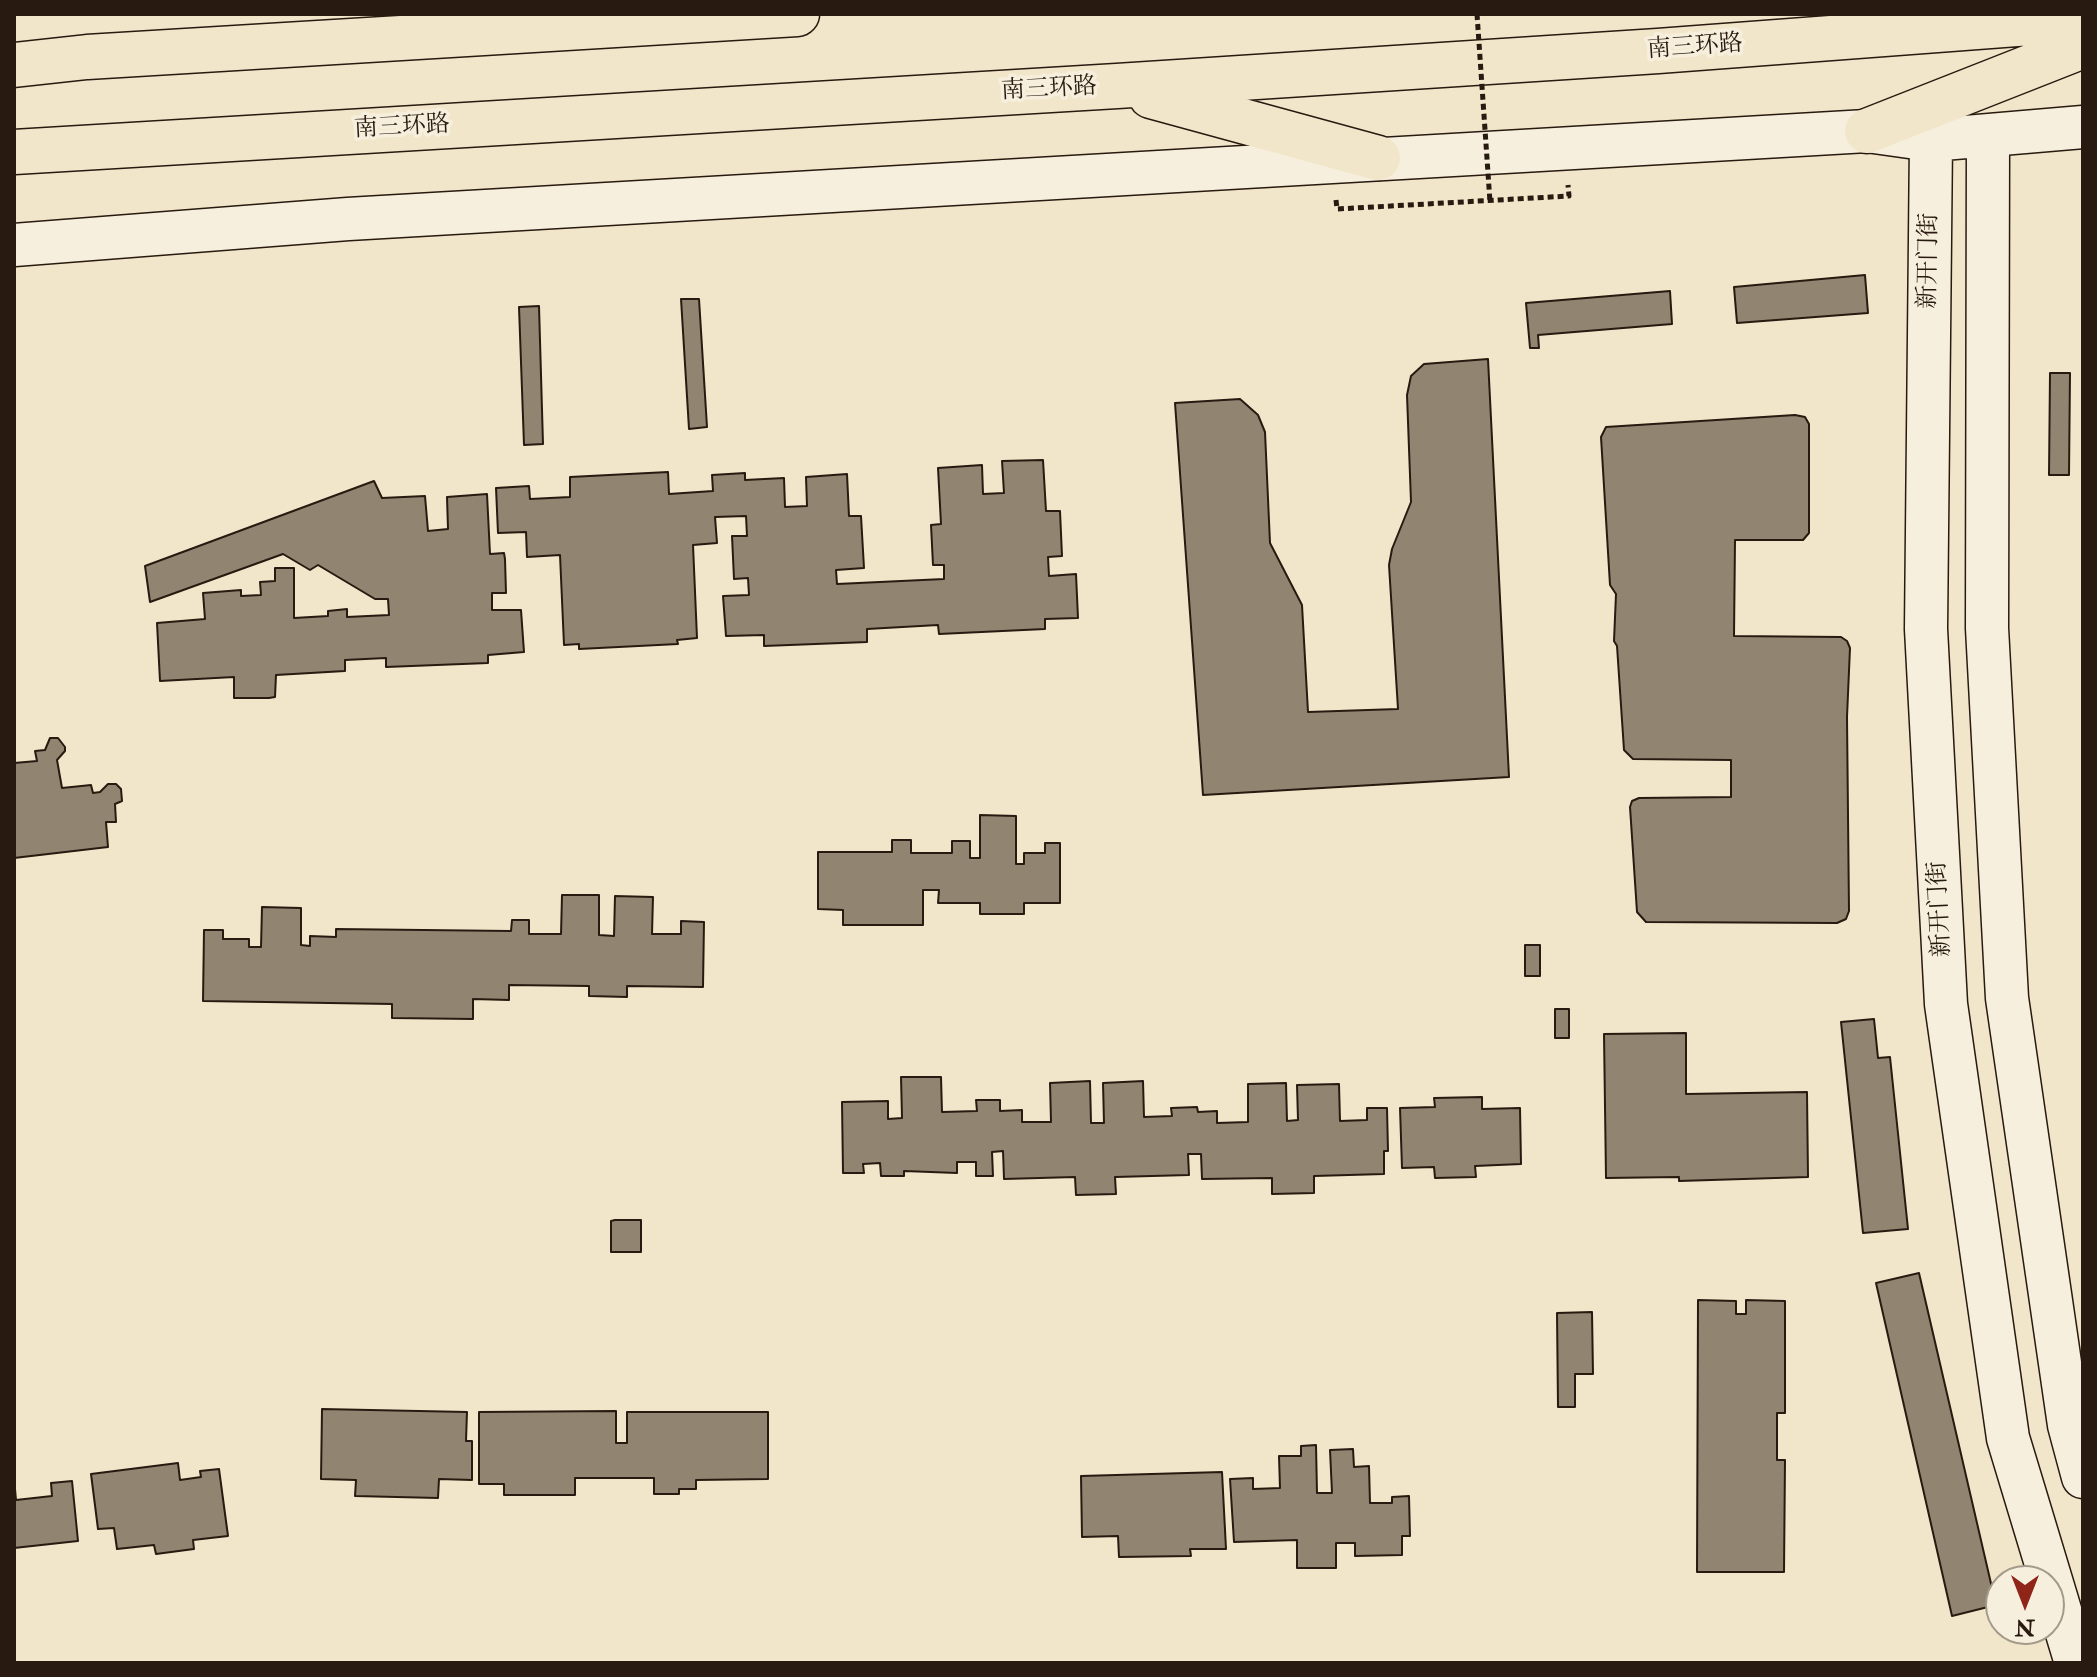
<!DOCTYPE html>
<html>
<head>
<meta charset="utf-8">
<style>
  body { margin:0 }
  #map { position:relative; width:2097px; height:1677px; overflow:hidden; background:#f2e6ca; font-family:"IM FELL Double Pica",serif }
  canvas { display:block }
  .frame { position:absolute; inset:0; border:16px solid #281a10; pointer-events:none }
  .north { position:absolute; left:1985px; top:1565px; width:80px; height:80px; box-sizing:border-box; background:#f7efdd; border:2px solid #a49a8b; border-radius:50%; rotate:180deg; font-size:22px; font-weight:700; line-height:32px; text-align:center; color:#281a10 }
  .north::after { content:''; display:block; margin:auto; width:28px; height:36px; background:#8f2418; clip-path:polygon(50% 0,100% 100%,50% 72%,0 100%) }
</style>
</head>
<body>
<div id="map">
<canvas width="2097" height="1677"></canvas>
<div class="frame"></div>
<div class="north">N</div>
</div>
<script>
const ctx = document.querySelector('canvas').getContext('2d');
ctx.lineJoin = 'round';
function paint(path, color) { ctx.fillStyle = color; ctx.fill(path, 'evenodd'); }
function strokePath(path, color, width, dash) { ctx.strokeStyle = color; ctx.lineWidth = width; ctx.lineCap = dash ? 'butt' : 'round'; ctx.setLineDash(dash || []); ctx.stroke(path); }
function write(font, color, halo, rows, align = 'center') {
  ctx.font = font + ' "IM FELL Double Pica","Noto Serif SC",serif'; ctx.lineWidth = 7; ctx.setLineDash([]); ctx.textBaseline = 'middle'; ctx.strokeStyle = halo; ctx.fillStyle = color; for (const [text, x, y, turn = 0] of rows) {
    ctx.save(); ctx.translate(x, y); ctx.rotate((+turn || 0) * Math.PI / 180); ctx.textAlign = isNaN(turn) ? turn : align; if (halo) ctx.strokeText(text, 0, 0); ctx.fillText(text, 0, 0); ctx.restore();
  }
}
const building = new Path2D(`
  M1865,275L1868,313L1737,323L1734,287Z
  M1670,291L1672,324L1538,335L1539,348H1530L1526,303Z
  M681,299H699L707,427L689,429Z
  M539,306L543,444L524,445L519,307Z
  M1488,359L1509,777L1203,795L1175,403L1240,399L1258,415L1265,432L1270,543L1302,605L1308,712L1398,709L1389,565L1392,549L1411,502L1407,395L1411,376L1424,364Z
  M2050,373H2070L2069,475H2049Z
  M1795,415L1805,417L1809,424V533L1803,540H1735L1734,636L1841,637L1847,641L1850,648L1847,717L1849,911L1846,919L1837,923L1646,922L1637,912L1630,807L1632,801L1639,798L1731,797V760L1633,759L1624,750L1617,646L1614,641L1616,594L1610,585L1601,437L1606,427Z
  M1043,460L1046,511H1060L1062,556L1048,557L1049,576L1076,574L1078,618L1045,619V629L939,634L938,625L867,629V642L764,646V635L726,636L723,596L749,595L748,578L734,579L732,536H747L746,516L715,517L717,543L693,545L697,638L677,640L678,644L579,649V644L564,645L560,555L527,557L526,532L498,533L496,488L529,486L530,499L570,497V477L668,472L669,494L713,491L712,475L745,473V480L784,478L785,507L807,506L806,477L847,474L849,516H861L864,568L836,570L837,584L944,579V565H933L931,525L941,524L938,468L982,465L983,494L1004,493L1002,461Z
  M374,481L382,498L425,496L428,531L448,529L447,497L487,494L490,554L504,553L505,559L506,593H492V610H521L524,652L488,655V663L386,667V658L345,660V671L276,675L275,697L269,698H234V677L160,681L157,623L205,619L203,593L241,590V596L261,595L260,582L275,581V568H294V618L328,616V611L347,609V617L389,615L388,599H375L318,565L310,570L283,554L150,602L145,566Z
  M50,738H58L65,747V751L57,760L62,788L91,785L93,793L100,792L108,784H116L121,789L122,801L115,804L116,822H106L108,847L14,858V763L37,761L35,751L45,750Z
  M980,815L1016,816V864H1024V853H1045V843H1060V903H1024V914H980V903H938L939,890H923V925H843V910L818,909V852H892V840H911V853H952V841H970V858H980Z
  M562,895H599V935L614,936L615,896L653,897L652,934H681V921L704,922L703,987L627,986V997L589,996V986L509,985V1000L473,999V1019L392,1018V1004L203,1001L204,930H223V939H249V947H261L262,907L301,908V945L310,946V936L336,937V929L511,931L512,920H529V934H561Z
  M1525,945H1540V976H1525Z
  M1555,1009H1569V1038H1555Z
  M1874,1019L1878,1058L1890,1057L1908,1229L1863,1233L1841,1022Z
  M1686,1033V1094L1807,1092L1808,1177L1679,1181V1177L1606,1178L1604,1034Z
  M901,1077H941L942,1112L977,1111L976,1100H1000V1111L1022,1110V1122H1051L1050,1083L1090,1081L1091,1123H1104L1103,1083L1143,1081L1144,1117L1172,1116L1171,1108L1197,1107L1198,1112L1217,1111V1123L1248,1122V1084L1286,1083L1287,1121L1298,1120L1297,1085L1339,1084L1340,1121L1367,1120V1108H1387L1388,1151H1384V1174L1314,1176V1193L1272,1194V1178L1202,1179L1201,1154H1188L1189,1175L1115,1177L1116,1194L1076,1195L1075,1177L1004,1179L1003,1151L992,1152L993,1176H976V1162H957V1173L904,1171V1176H881L880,1163L863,1164L864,1173H843L842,1102L888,1101V1119L902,1118Z
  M1482,1097V1109L1520,1108L1521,1164L1475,1166L1476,1177L1435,1178L1434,1167L1402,1168L1400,1108L1435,1107L1434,1098Z
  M615,1220H641V1252H611V1221Z
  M1919,1273L1996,1605L1952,1616L1876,1283Z
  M1698,1300L1736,1301V1314H1746V1300L1785,1301V1413H1777V1460H1785L1784,1572H1697Z
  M1592,1312L1593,1374H1575V1407H1558L1557,1313Z
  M322,1409L467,1412L466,1441H472V1480L439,1479L438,1498L355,1496L356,1480L321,1479Z
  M616,1411V1443H627V1412H768V1479L696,1480V1489H679V1494H654V1478H575V1495H504V1484H479V1412Z
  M1316,1445L1317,1493H1332L1330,1450L1353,1449L1354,1467L1369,1466L1370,1503H1392V1497L1409,1496L1410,1536H1402V1555L1355,1556V1543H1336V1568H1297V1540L1234,1542L1230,1479L1253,1478V1489L1280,1488L1279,1456H1301V1446Z
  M178,1463L180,1480L201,1477L200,1471L219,1469L228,1536L193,1540L194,1549L156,1554L154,1545L117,1549L114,1528L98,1529L91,1474Z
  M1222,1472L1226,1549H1190L1191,1556L1119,1557L1118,1536L1082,1537L1081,1476Z
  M14,1478L16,1500L52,1496L51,1483L72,1481L78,1541L14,1548Z`);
paint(building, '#918471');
strokePath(building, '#281a10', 2);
const secondary = new Path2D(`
  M1988,135L1987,628L2007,998L2069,1425L2083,1477
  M1931,140L1926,629L1946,1004L2008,1438L2076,1663
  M14,245L348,219L1867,131L1931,140L2083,127`);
const highway = new Path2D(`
  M14,65L87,57L797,14
  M1151,96L1378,158
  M1867,131L2083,46
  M14,152L1117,86L1658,51L2083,19`);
strokePath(secondary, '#281a10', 45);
strokePath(highway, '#281a10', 47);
strokePath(new Path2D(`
  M1336,200L1337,209L1569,196L1568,185`), '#281a10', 5, [6, 4]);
strokePath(secondary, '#f7efdd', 42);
strokePath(highway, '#f2e6ca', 44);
strokePath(new Path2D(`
  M1477,14L1490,202`), '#281a10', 5, [6, 4]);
write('24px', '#281a10', '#f7efdd', [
  ["南三环路",1695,48,-4],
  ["南三环路",1049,90,-3],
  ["南三环路",402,128,-3],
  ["新开门街",1930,261,-89],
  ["新开门街",1941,909,-93]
]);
</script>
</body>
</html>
